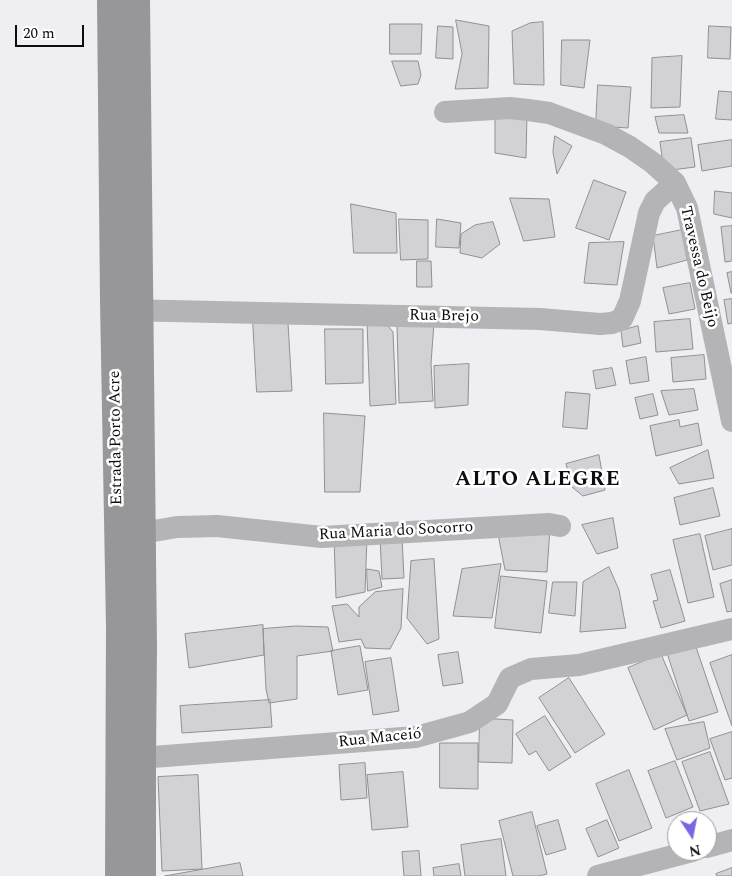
<!DOCTYPE html>
<html>
<head>
<meta charset="utf-8">
<style>
  body { margin:0 }
  #map { position:relative; width:732px; height:876px; overflow:hidden; background:#efeff3; font-family:Spectral,serif }
  canvas { display:block }
  .north { position:absolute; left:667px; top:811px; width:50px; height:50px; box-sizing:border-box; background:#fff; border:1px solid #9e9e9f; border-radius:50%; rotate:169deg; font-size:14px; font-weight:700; line-height:20px; text-align:center; color:#0d0d0f }
  .north::after { content:''; display:block; margin:auto; width:18px; height:22px; background:#7966e1; clip-path:polygon(50% 0,100% 100%,50% 72%,0 100%) }
  .scale { position:absolute; left:15px; top:25px; width:69px; height:22px; box-sizing:border-box; border:2px solid #0d0d0f; border-top:0; padding-left:6px; font-size:15px; line-height:18px; white-space:nowrap; color:#0d0d0f; -webkit-text-stroke:4px #fff; paint-order:stroke }
</style>
</head>
<body>
<div id="map">
<canvas width="732" height="876"></canvas>
<div class="north">N</div>
<div class="scale">20 m</div>
</div>
<script>
const ctx = document.querySelector('canvas').getContext('2d');
ctx.lineJoin = 'round';
function paint(path, color) { ctx.fillStyle = color; ctx.fill(path, 'evenodd'); }
function strokePath(path, color, width, dash) { ctx.strokeStyle = color; ctx.lineWidth = width; ctx.lineCap = dash ? 'butt' : 'round'; ctx.setLineDash(dash || []); ctx.stroke(path); }
function write(font, color, halo, rows, align = 'center') {
  ctx.font = font + ' Spectral,serif'; ctx.lineWidth = 5; ctx.setLineDash([]); ctx.textBaseline = 'middle'; ctx.strokeStyle = halo; ctx.fillStyle = color; for (const [text, x, y, turn = 0] of rows) {
    ctx.save(); ctx.translate(x, y); ctx.rotate((+turn || 0) * Math.PI / 180); ctx.textAlign = isNaN(turn) ? turn : align; if (halo) ctx.strokeText(text, 0, 0); ctx.fillText(text, 0, 0); ctx.restore();
  }
}
const building = new Path2D(`
  M456,20L489,26L488,88L455,89L462,54Z
  M543,22L544,85L514,84L512,31L530,23Z
  M390,24H422L421,54H390Z
  M438,26L453,27V59L436,58Z
  M709,26L731,27L730,59L708,58Z
  M562,40H590L584,88L561,85Z
  M682,56L680,107L651,108L652,58Z
  M392,61H418L421,75L418,84L401,86Z
  M598,85L631,87L628,128L596,126Z
  M719,91L732,92V120L716,119Z
  M527,114L526,158L495,153V116Z
  M684,115L688,133H659L655,117Z
  M555,136L572,146L557,174L553,152Z
  M691,138L695,167L664,171L660,142Z
  M732,140V166L702,171L698,145Z
  M594,180L626,192L609,240L576,228Z
  M715,191L732,193V218L714,214Z
  M510,198L549,199L555,237L524,241Z
  M351,204L396,213L397,253H354Z
  M399,219L428,220V259L401,260Z
  M437,219L461,223L459,248L436,247Z
  M493,222L500,244L482,258L460,253L461,234L475,225Z
  M732,226V261L725,262L721,227Z
  M682,230L687,260L657,268L653,236Z
  M624,242L617,285L584,283L589,243Z
  M417,261H431L432,287H417Z
  M732,272V293H731L727,273Z
  M690,283L695,309L669,314L663,288Z
  M732,299V323L728,324L724,300Z
  M690,319L693,349L656,352L654,322Z
  M253,321L288,323L292,391L257,392Z
  M384,321L393,332L396,404L370,406L367,322Z
  M434,323L431,363L433,401L399,403L397,324Z
  M638,326L641,343L623,347L621,331Z
  M325,329H363V383L326,384Z
  M704,355L706,379L673,382L671,358Z
  M646,357L649,381L630,384L626,361Z
  M469,364L468,405L435,408L434,366Z
  M612,368L616,385L596,389L593,371Z
  M694,389L698,410L669,415L661,391Z
  M566,392L590,394L587,429L563,427Z
  M653,394L658,415L640,419L635,398Z
  M324,413L365,416L360,492H325Z
  M679,420L680,427L698,423L702,445L656,456L650,426Z
  M708,450L714,478L679,484L670,468Z
  M599,455L605,490L583,496L572,487L566,464Z
  M713,488L720,516L680,525L674,498Z
  M613,518L618,548L597,554L582,525Z
  M550,528L547,572L505,570L497,529Z
  M732,529V565L713,570L705,536Z
  M700,534L714,597L688,603L673,540Z
  M367,537L365,592L336,598L334,538Z
  M402,537L404,578L382,579L380,538Z
  M434,559L439,639L427,644L407,618L411,561Z
  M501,564L492,618L453,616L462,569Z
  M609,567L619,590L626,628L580,632L583,582Z
  M367,569L379,571L382,587L368,591Z
  M670,570L685,621L661,628L653,601L658,600L651,575Z
  M501,576L547,581L541,633L495,628Z
  M732,580V611L727,612L720,584Z
  M553,582H577L575,616L549,613Z
  M403,589L401,628L390,649L365,648L361,639L339,642L332,606L347,604L359,617V607L375,592Z
  M263,625L264,655L189,668L185,634Z
  M296,626L328,627L333,651L297,656V699L269,703L266,689L263,629Z
  M695,644L718,712L689,721L667,653Z
  M360,646L368,690L338,695L331,651Z
  M458,652L463,683L443,686L438,655Z
  M661,654L687,715L654,730L628,668Z
  M732,655V726L710,663Z
  M391,658L399,711L373,715L365,662Z
  M569,678L605,734L575,753L539,698Z
  M270,700L272,727L182,733L180,706Z
  M545,716L571,757L549,771L536,751L529,755L516,734Z
  M480,718L513,720L512,763L479,762Z
  M704,722L710,748L677,760L665,729Z
  M732,732V778L725,780L710,739Z
  M440,743H478V789L440,788Z
  M710,752L729,804L700,811L682,762Z
  M675,761L693,807L666,818L648,771Z
  M365,763L367,798L341,800L339,765Z
  M629,770L652,828L619,841L596,784Z
  M403,772L408,827L372,830L367,775Z
  M198,775L202,869L162,871L158,777Z
  M532,812L547,874L538,876H513L499,821Z
  M558,820L566,849L546,855L537,826Z
  M607,820L619,848L598,857L586,829Z
  M501,839L506,876H465L461,845Z
  M419,851L421,876H404L402,852Z
  M240,863L243,876H165Z
  M459,864L461,876H434L433,868Z
  M732,868V876H717L716,874Z`);
paint(building, '#d2d2d6');
strokePath(building, '#909094', 1);
strokePath(new Path2D(`
  M445,112L510,108L528,110L549,113L606,134L630,147L653,163L675,183L687,208L732,421
  M123,310L540,319L600,324L612,323L622,319L630,301L649,213L655,201L675,183
  M142,533L177,527L217,526L322,537L549,524L560,526
  M126,759L416,737L470,722L497,704L510,678L531,669L579,665L732,629
  M707,847L732,840
  M598,876L692,851`), '#b4b4b6', 22);
strokePath(new Path2D(`
  M111,0L114,301L120,627L119,876
  M136,0L143,647L142,759V876`), '#97979a', 28);
write('16px', '#0d0d0f', '#fff', [
  ["Travessa do Beijo",698,267,77],
  ["Rua Brejo",444,317,1],
  ["Estrada Porto Acre",117,438,-91],
  ["Rua Maria do Socorro",396,532,-3],
  ["Rua Maceió",380,739,-6]
]);
ctx.letterSpacing = '1px';
write('bold 21px', '#0d0d0f', '#fff', [
  ["ALTO ALEGRE",538,481]
]);
ctx.letterSpacing = '0px';
</script>
</body>
</html>
